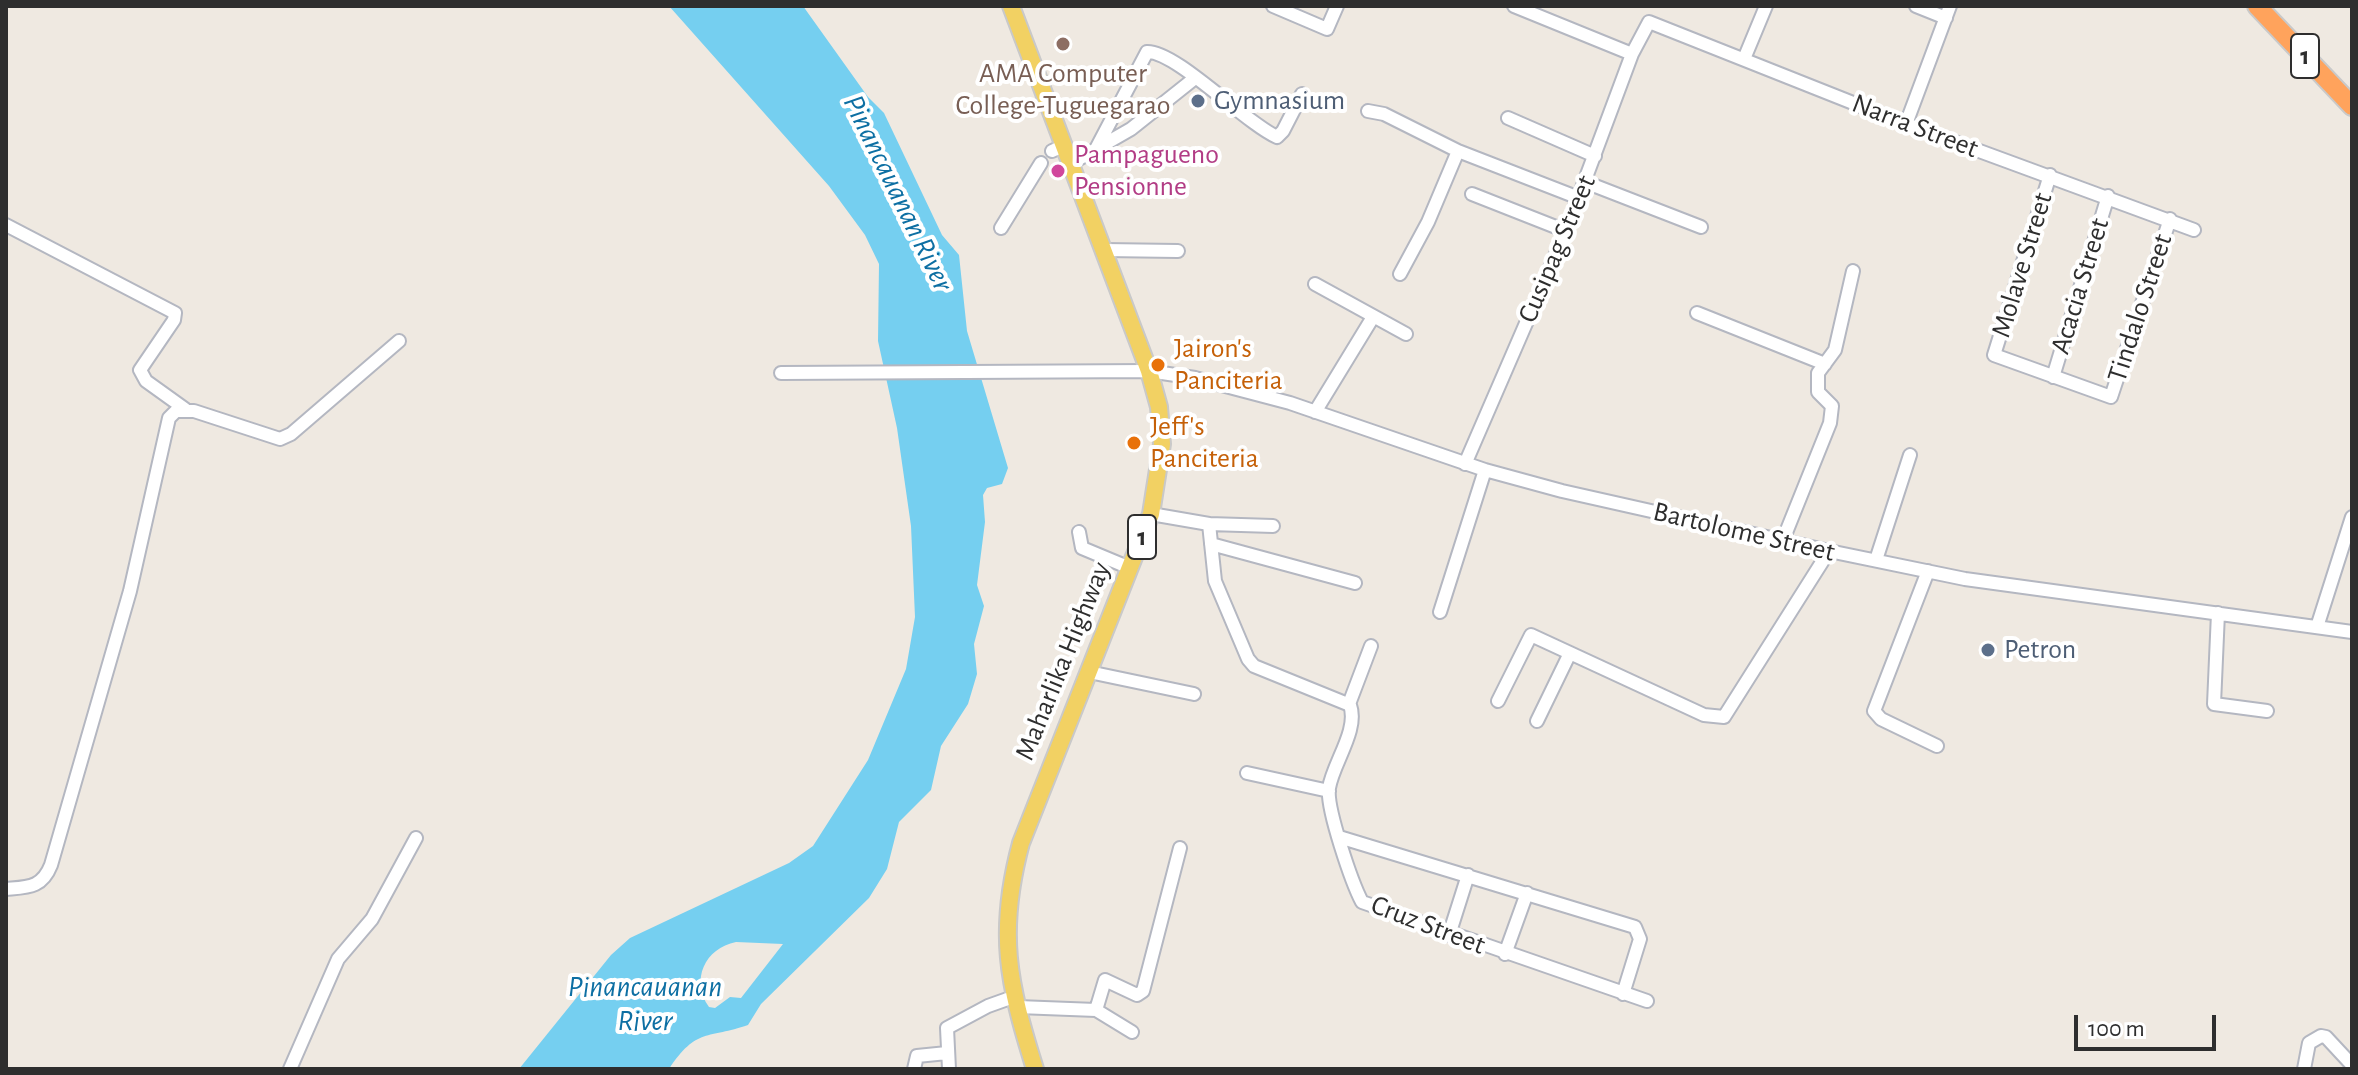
<!DOCTYPE html>
<html>
<head>
<meta charset="utf-8">
<style>
  body { margin:0 }
  #map { position:relative; width:2358px; height:1075px; overflow:hidden; background:#efe9e1; font-family:"Alegreya Sans",sans-serif }
  canvas { display:block }
  .frame { position:absolute; inset:0; border:8px solid #2e2e2e; pointer-events:none }
  .scale { position:absolute; left:2074px; top:1015px; width:142px; height:36px; box-sizing:border-box; border:4px solid #2e2e2e; border-top:0; padding-left:10px; font-size:24px; line-height:28px; white-space:nowrap; color:#2e2e2e; -webkit-text-stroke:6px #fff; paint-order:stroke }
</style>
</head>
<body>
<div id="map">
<canvas width="2358" height="1075"></canvas>
<div class="frame"></div>
<div class="scale">100 m</div>
</div>
<script>
const ctx = document.querySelector('canvas').getContext('2d');
ctx.lineJoin = 'round';
function paint(path, color) { ctx.fillStyle = color; ctx.fill(path, 'evenodd'); }
function strokePath(path, color, width, dash) { ctx.strokeStyle = color; ctx.lineWidth = width; ctx.lineCap = dash ? 'butt' : 'round'; ctx.setLineDash(dash || []); ctx.stroke(path); }
function write(font, color, halo, rows, align = 'center') {
  ctx.font = font + ' "Alegreya Sans",sans-serif'; ctx.lineWidth = 8; ctx.setLineDash([]); ctx.textBaseline = 'middle'; ctx.strokeStyle = halo; ctx.fillStyle = color; for (const [text, x, y, turn = 0] of rows) {
    ctx.save(); ctx.translate(x, y); ctx.rotate((+turn || 0) * Math.PI / 180); ctx.textAlign = isNaN(turn) ? turn : align; if (halo) ctx.strokeText(text, 0, 0); ctx.fillText(text, 0, 0); ctx.restore();
  }
}
paint(new Path2D(`
  M669,6H803L868,97L884,113L942,235L959,255L967,331L1008,468L1002,484L987,488L983,495L985,522L977,585L984,606L974,644L977,674L968,704L941,746L931,790L899,822L887,869L869,898L761,1004L748,1025C708,1039 697,1027 669,1069H519L611,955L630,938L789,863L813,846L868,760L906,669L915,617L911,526L897,428L878,341L879,264L865,235L829,186ZM736,942L783,944L741,998L730,997L715,1008L709,1007C690,980 705,948 736,942Z`), '#75cff0');
const minor = new Path2D(`
  M1273,6L1327,29L1337,6
  M1514,6L1632,54
  M1916,6L1946,18
  M1744,59L1766,6
  M1368,111L1384,114L1458,151L1579,198
  M1508,118L1595,156
  M1906,124L1950,6
  M1097,147L1147,52C1176,51 1244,122 1277,137L1283,131L1302,94
  M1052,151L1063,146
  M1070,164L1131,129L1195,78
  M2050,175L1994,355L2111,397L2170,219
  M1585,182L1701,227
  M1472,194L1566,231
  M6,225L175,313L174,320L140,370L146,381L185,409
  M1001,228L1041,163
  M1104,250L1178,251
  M1400,274L1428,222L1458,151
  M1315,284L1406,334
  M1697,313L1825,364
  M781,373L1149,371L1195,378L1290,403L1485,470L1562,491L1829,551L1965,579L2352,632
  M2053,377L2108,196
  M1315,412L1373,317
  M1465,464L1566,231L1632,54L1649,22L1906,124L2194,230
  M1151,514L1209,524L1215,581L1248,659L1254,666L1350,705C1359,730 1333,763 1329,788C1326,808 1352,883 1362,902L1647,1001
  M1209,524L1273,526
  M1079,532L1082,548L1130,568
  M1783,540L1830,423L1832,406L1818,392V373L1835,350L1853,271
  M1211,544L1355,583
  M1876,560L1910,455
  M1928,571L1874,711L1881,719L1937,746
  M1440,612L1485,470
  M2218,613L2214,704L2267,711
  M2317,627L2352,517
  M1089,672L1194,694
  M1498,701L1531,635L1704,715L1724,717L1829,551
  M1349,704L1371,646
  M1537,721L1570,653
  M1247,773L1329,791
  M1339,837L1635,927L1640,939L1623,994
  M6,889C28,887 42,888 51,865L130,591L169,418L176,411H194L280,439L291,434L399,341
  M1449,935L1468,875
  M1505,954L1527,893
  M1018,1007L1096,1010L1132,1032
  M1096,1010L1105,980L1137,995L1143,991L1180,848
  M290,1069L338,959L372,919L416,838
  M914,1069L917,1056L947,1053
  M949,1069L947,1028L988,1006L1016,996
  M2304,1069L2309,1043L2321,1036L2326,1037L2352,1065`);
const major = new Path2D(`
  M1011,6L1149,371L1159,407L1162,444L1151,514L1021,843C997,932 1008,983 1035,1069`);
const highway = new Path2D(`
  M2257,6L2352,106`);
strokePath(minor, '#b4b7c1', 16);
strokePath(major, '#c9c9c9', 20);
strokePath(highway, '#c9c9c9', 22);
strokePath(minor, '#fff', 12);
strokePath(major, '#f2d163', 16);
strokePath(highway, '#ffa35c', 18);
for (const [x, y, r, color] of [
  [1063,44,8,"#8d6e63"],
  [1198,101,8,"#5c6f8a"],
  [1058,171,8,"#d1479c"],
  [1158,365,8,"#e8710a"],
  [1134,443,8,"#e8710a"],
  [1988,650,8,"#5c6f8a"]
]) { const dot = new Path2D(); dot.arc(x, y, r, 0, 2 * Math.PI); ctx.fillStyle = color; ctx.fill(dot); strokePath(dot, '#fff', 3); }
for (const [x, y, w] of [
  [2305,56,28],
  [1142,537,28]
]) { const box = new Path2D(); box.roundRect(x - w / 2, y - 22, w, 44, 6); ctx.fillStyle = '#fff'; ctx.fill(box); strokePath(box, '#2e2e2e', 2); }
write('bold 26px', '#2e2e2e', null, [
  ["1",2305,56],
  ["1",1142,537]
]);
write('28px', '#785e54', '#fff', [
  ["AMA Computer",1063,74],
  ["College-Tuguegarao",1063,106]
]);
write('28px', '#4e5e75', '#fff', [
  ["Gymnasium",1214,101],
  ["Petron",2004,650]
], 'left');
write('28px', '#2e2e2e', '#fff', [
  ["Narra Street",1915,126,21],
  ["Cusipag Street",1557,249,-67],
  ["Molave Street",2022,265,-73],
  ["Acacia Street",2080,286,-73],
  ["Tindalo Street",2140,308,-72],
  ["Bartolome Street",1744,532,13],
  ["Maharlika Highway",1063,661,-68],
  ["Cruz Street",1428,925,21]
]);
write('28px', '#b23c85', '#fff', [
  ["Pampagueno",1074,155],
  ["Pensionne",1074,187]
], 'left');
write('28px', '#c56008', '#fff', [
  ["Jairon's",1174,349],
  ["Panciteria",1174,381],
  ["Jeff's",1150,427],
  ["Panciteria",1150,459]
], 'left');
write('italic 30px', '#0d6fa3', '#fff', [
  ["Pinancauanan River",898,193,64],
  ["Pinancauanan",645,987],
  ["River",645,1021]
]);
</script>
</body>
</html>
